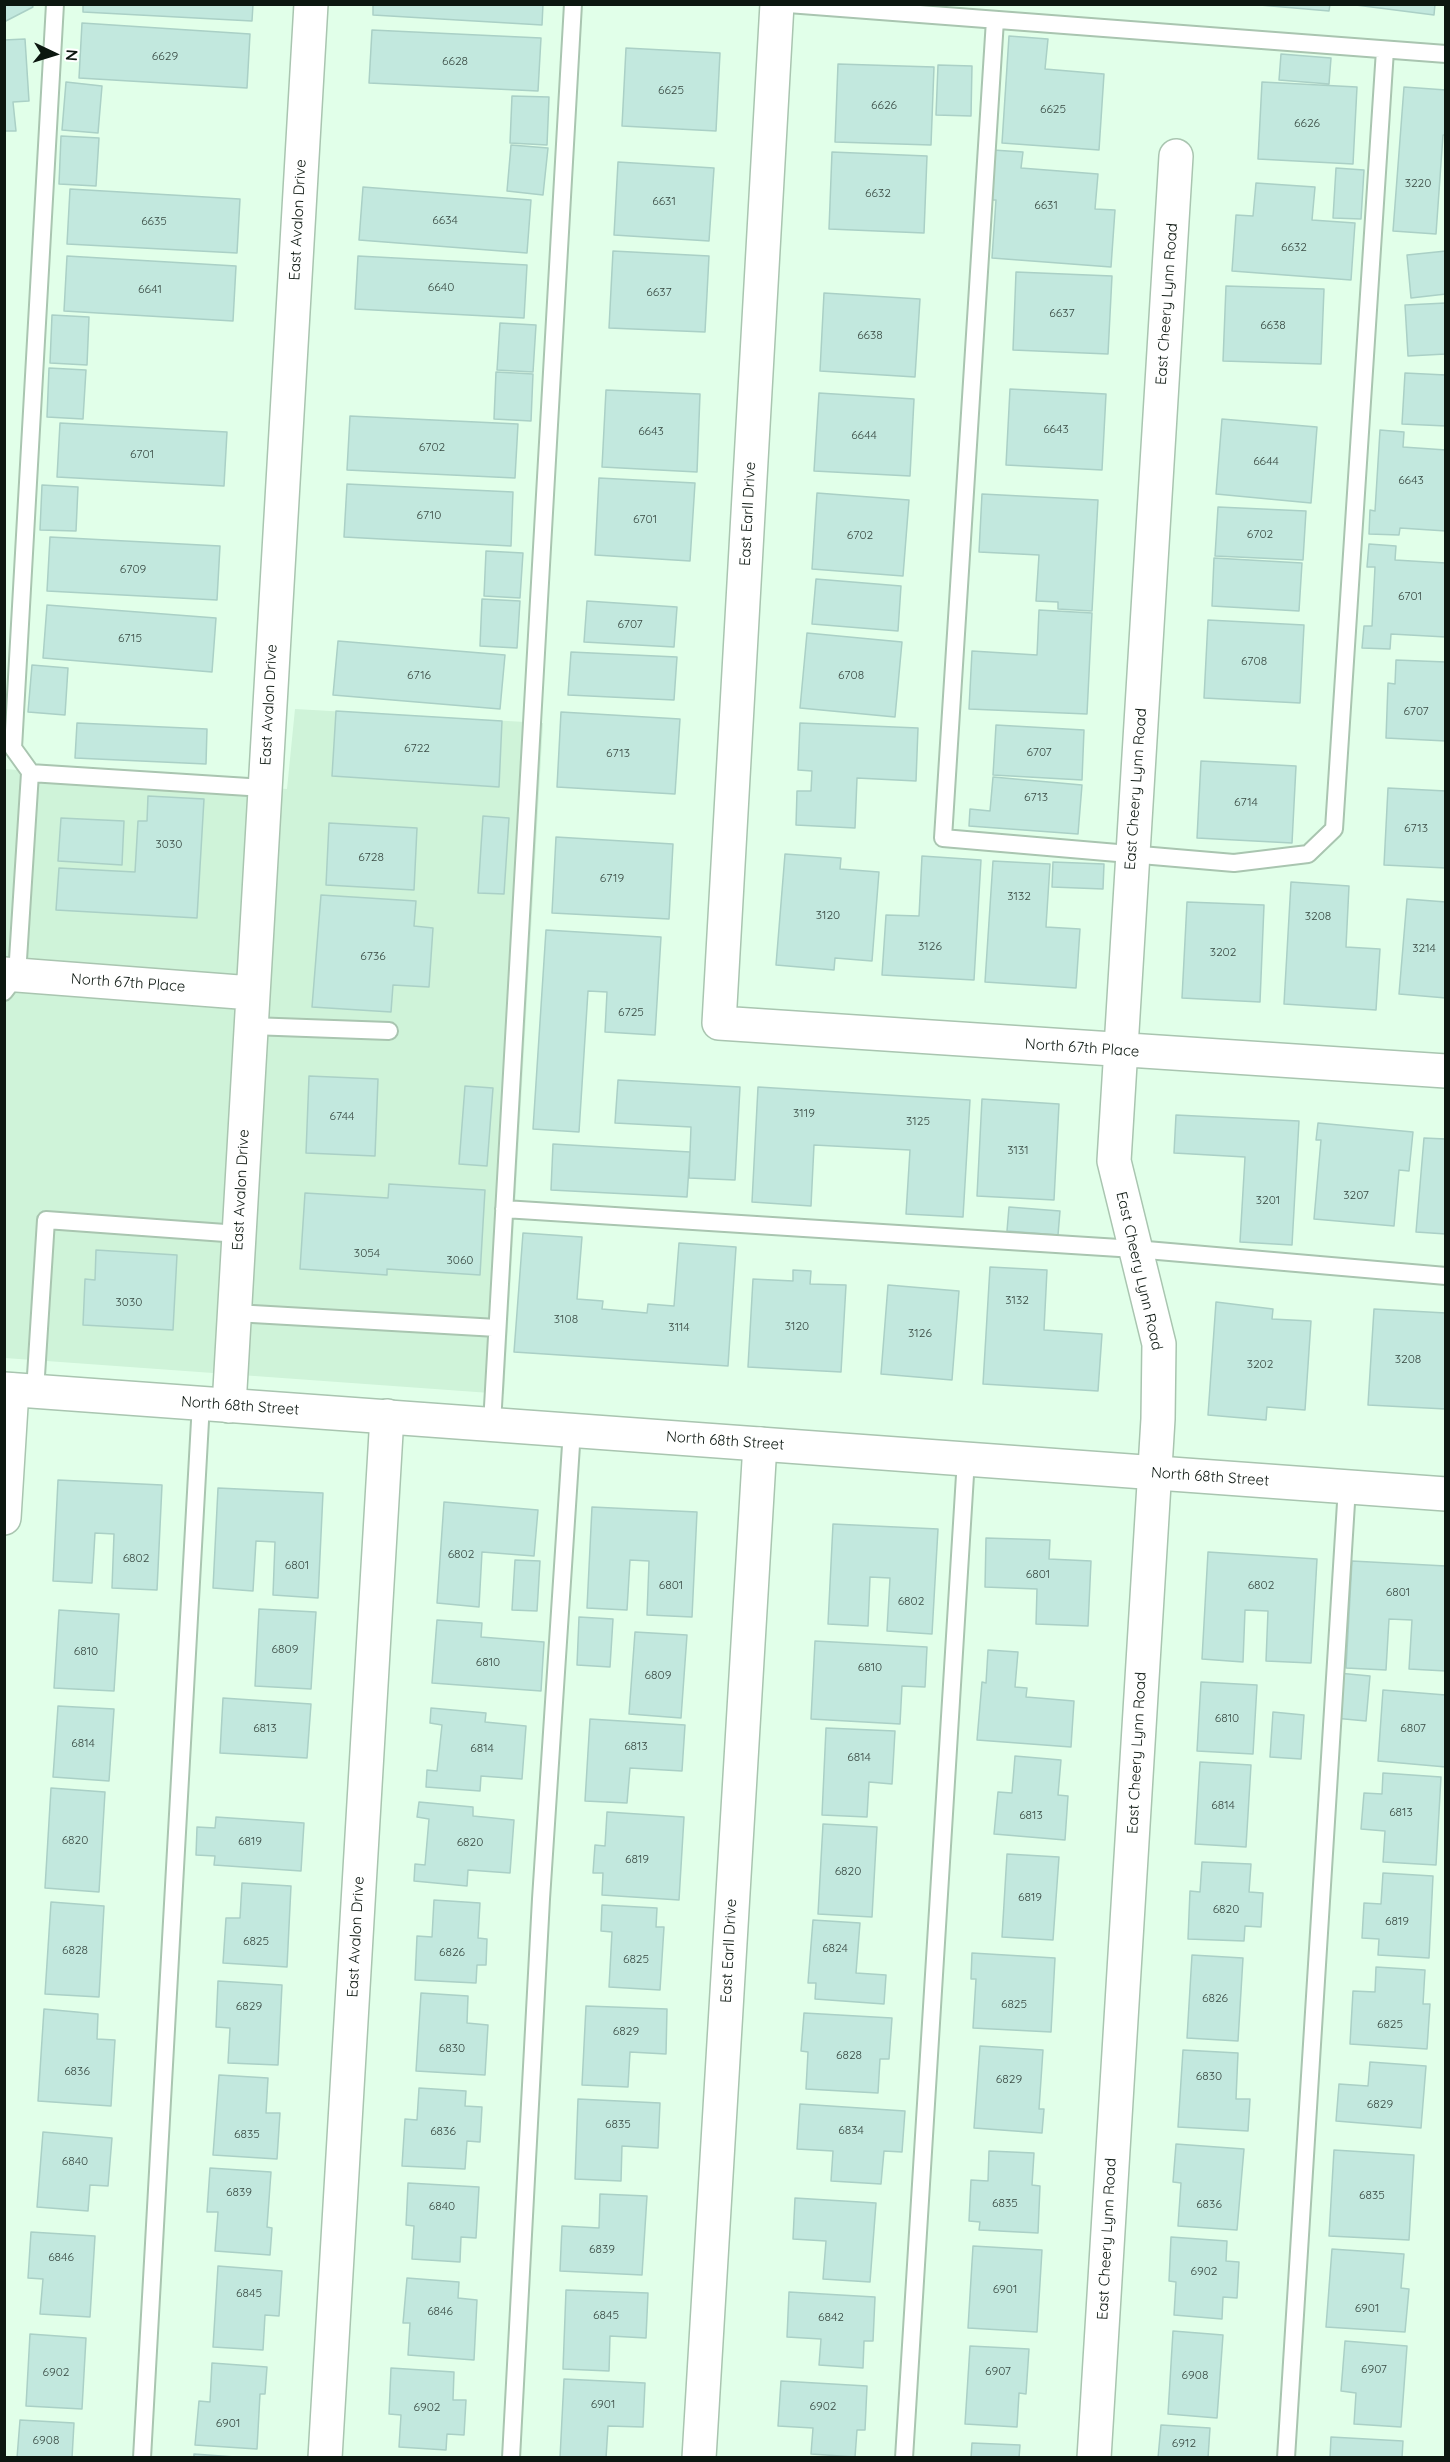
<!DOCTYPE html>
<html>
<head>
<meta charset="utf-8">
<style>
  body { margin:0 }
  #map { position:relative; width:1450px; height:2462px; overflow:hidden; background:#e1ffe9; font-family:Quicksand,sans-serif }
  canvas { display:block }
  .frame { position:absolute; inset:0; border:6px solid #0c1710; pointer-events:none }
  .north { position:absolute; left:24px; top:24px; width:60px; height:60px; -webkit-text-stroke:4px #fff; paint-order:stroke; rotate:94deg; font-size:16px; font-weight:700; line-height:24px; text-align:center; color:#0c1710 }
  .north::after { content:''; display:block; margin:auto; width:21px; height:27px; background:#0c1710; clip-path:polygon(50% 0,100% 100%,50% 72%,0 100%) }
</style>
</head>
<body>
<div id="map">
<canvas width="1450" height="2462"></canvas>
<div class="frame"></div>
<div class="north">N</div>
</div>
<script>
const ctx = document.querySelector('canvas').getContext('2d');
ctx.lineJoin = 'round';
function paint(path, color) { ctx.fillStyle = color; ctx.fill(path, 'evenodd'); }
function strokePath(path, color, width, dash) { ctx.strokeStyle = color; ctx.lineWidth = width; ctx.lineCap = dash ? 'butt' : 'round'; ctx.setLineDash(dash || []); ctx.stroke(path); }
function write(font, color, halo, rows, align = 'center') {
  ctx.font = font + ' Quicksand,sans-serif'; ctx.lineWidth = 4.5; ctx.setLineDash([]); ctx.textBaseline = 'middle'; ctx.strokeStyle = halo; ctx.fillStyle = color; for (const [text, x, y, turn = 0] of rows) {
    ctx.save(); ctx.translate(x, y); ctx.rotate((+turn || 0) * Math.PI / 180); ctx.textAlign = isNaN(turn) ? turn : align; if (halo) ctx.strokeText(text, 0, 0); ctx.fillText(text, 0, 0); ctx.restore();
  }
}
paint(new Path2D(`
  M295,709L543,723L504,1394L5,1358L4,769L287,789Z`), '#cff3d9');
const building = new Path2D(`
  M4,4H31L33,7L4,22Z
  M83,4H253L252,21L83,12Z
  M373,4H543L542,25L373,15Z
  M1248,4H1330L1329,11Z
  M1348,4H1435L1434,15Z
  M82,23L250,34L247,88L79,78Z
  M372,30L541,38L538,91L369,83Z
  M1009,36L1048,39L1045,69L1104,74L1099,150L1002,143Z
  M25,39L29,101L13,102L16,131H4V40Z
  M626,48L720,53L716,131L622,126Z
  M1281,54L1331,58L1329,84L1279,80Z
  M838,64L934,67L931,145L835,142Z
  M938,65L972,66L971,116L936,115Z
  M66,82L102,86L98,133L62,130Z
  M1262,82L1357,87L1353,164L1258,159Z
  M1404,87L1446,90V135H1443L1436,234L1393,231Z
  M512,96L549,97L547,145L510,143Z
  M61,136L99,138L96,186L59,184Z
  M511,145L548,148L543,195L507,191Z
  M993,150L1023,152L1021,168L1098,174L1095,209L1115,210L1111,267L992,258L996,200H989Z
  M832,152L927,156L924,233L829,229Z
  M618,162L714,168L709,241L614,235Z
  M1336,168L1364,170L1361,219L1333,218Z
  M1256,183L1315,187L1312,220L1355,223L1351,280L1232,271L1236,215L1253,216Z
  M363,187L531,200L527,253L359,240Z
  M70,189L240,199L237,253L67,244Z
  M613,251L709,256L705,332L609,328Z
  M1446,251V294L1411,298L1407,255Z
  M67,256L236,266L233,321L64,311Z
  M358,256L527,265L524,318L355,309Z
  M1016,272L1112,276L1108,354L1013,350Z
  M1226,286L1324,289L1321,364L1223,361Z
  M824,293L920,299L915,377L820,371Z
  M1446,303V354L1408,356L1405,305Z
  M52,315L89,317L87,365L50,363Z
  M500,323L536,325L533,372L497,370Z
  M49,368L86,370L83,419L47,417Z
  M496,372L533,374L531,421L494,419Z
  M1405,373L1446,375V426L1402,424Z
  M1010,389L1106,394L1102,470L1006,465Z
  M606,390L700,394L697,472L602,467Z
  M819,393L914,399L910,476L814,471Z
  M350,416L518,424L515,478L347,470Z
  M1222,419L1317,427L1311,503L1216,494Z
  M60,423L227,432L224,486L57,477Z
  M1380,430L1404,432L1403,447L1446,450V531L1400,528L1399,535L1369,534L1370,510L1375,511Z
  M599,478L695,483L690,561L595,555Z
  M347,484L513,492L511,546L344,537Z
  M42,485L78,487L76,531L40,530Z
  M817,493L909,500L903,576L812,569Z
  M982,494L1098,500L1092,611L1058,609V602L1036,601L1039,555L979,552Z
  M1218,507L1306,511L1303,560L1215,556Z
  M50,537L220,546L217,600L47,591Z
  M1369,544L1396,546L1395,560L1446,563V637L1391,634L1390,649L1362,648L1364,626H1372L1375,567H1367Z
  M486,551L523,553L520,598L484,596Z
  M1214,558L1302,563L1299,611L1212,606Z
  M816,579L901,586L898,631L812,624Z
  M482,599L520,601L517,648L480,646Z
  M587,601L677,607L674,647L584,642Z
  M47,605L216,618L212,672L43,658Z
  M1039,610L1092,613L1087,714L969,709L972,651L1037,655Z
  M1208,620L1304,625L1300,703L1204,698Z
  M807,633L902,642L895,717L800,708Z
  M338,641L505,655L500,709L333,695Z
  M571,652L677,657L674,700L568,695Z
  M1396,660L1446,662V741L1386,738L1388,683L1395,684Z
  M32,665L68,668L65,715L28,712Z
  M336,711L502,721L499,787L332,776Z
  M561,712L680,719L675,794L557,787Z
  M77,723L207,729L206,764L75,758Z
  M800,723L918,728L916,781L857,778L855,828L796,825L797,791H811L812,771L798,770Z
  M996,725L1084,730L1082,780L993,775Z
  M1201,761L1296,766L1292,843L1197,838Z
  M993,777L1082,785L1078,834L969,826L970,809L990,811Z
  M1388,788L1446,791V868L1384,865Z
  M148,796L204,799L197,918L56,910L59,868L135,872L138,821H147Z
  M483,816L509,818L504,894L478,893Z
  M61,818L124,821L122,865L58,861Z
  M329,823L417,828L414,890L326,885Z
  M556,837L673,844L669,919L552,913Z
  M785,854L841,858L840,869L879,872L872,961L835,958L834,970L776,965Z
  M922,856L981,860L974,980L882,975L886,915L919,916Z
  M993,861L1050,864L1046,927L1080,929L1076,988L985,982Z
  M1053,862L1104,864L1103,889L1052,887Z
  M1291,882L1349,886L1346,947L1380,949L1376,1010L1284,1004Z
  M321,895L416,901L414,926L433,928L429,987L393,985L391,1012L312,1007Z
  M1407,899L1446,902V998L1399,994Z
  M1187,902L1264,905L1260,1002L1182,998Z
  M546,930L661,937L655,1035L605,1032L607,992L588,991L579,1132L533,1129Z
  M309,1076L378,1079L375,1156L306,1153Z
  M618,1080L740,1087L735,1180L689,1178L691,1127L615,1123Z
  M465,1086L493,1088L487,1166L459,1164Z
  M758,1087L970,1100L963,1217L906,1214L910,1150L814,1145L811,1206L752,1202Z
  M982,1099L1059,1104L1054,1200L977,1196Z
  M1176,1115L1299,1121L1292,1245L1240,1242L1245,1157L1174,1153Z
  M1318,1123L1413,1132L1409,1171L1399,1170L1394,1226L1314,1219L1321,1140H1316Z
  M1424,1138L1446,1139V1234L1416,1232Z
  M553,1144L690,1152L687,1197L551,1190Z
  M389,1184L485,1190L480,1275L387,1269V1275L300,1269L305,1193L388,1198Z
  M1009,1207L1060,1211L1058,1235L1007,1231Z
  M523,1233L582,1237L577,1299L603,1301L602,1309L647,1313L648,1304L674,1306L679,1243L736,1247L728,1366L514,1352Z
  M96,1250L177,1255L173,1330L83,1325L85,1279L95,1280Z
  M990,1267L1047,1270L1044,1330L1102,1334L1098,1391L983,1384Z
  M793,1270L811,1271L810,1284L846,1285L841,1372L748,1367L753,1279L793,1281Z
  M888,1285L959,1291L952,1380L881,1374Z
  M1216,1302L1273,1309L1272,1319L1311,1321L1305,1410L1267,1407L1266,1420L1208,1415Z
  M1374,1309L1446,1313V1409L1368,1405Z
  M58,1480L162,1485L157,1590L112,1588L114,1534L95,1533L92,1583L53,1581Z
  M218,1488L323,1493L318,1598L273,1595L275,1542L256,1541L253,1591L213,1588Z
  M444,1502L538,1510L534,1556L482,1552L479,1607L437,1603Z
  M592,1507L697,1512L692,1617L647,1615L649,1561L630,1560L627,1610L587,1608Z
  M833,1524L938,1529L932,1634L887,1631L890,1578L870,1577L868,1626L828,1624Z
  M986,1538L1050,1540L1049,1559L1091,1561L1088,1626L1036,1624L1037,1589L985,1587Z
  M1208,1552L1317,1559L1311,1663L1266,1661L1268,1611L1245,1610L1243,1662L1202,1659Z
  M515,1560L540,1561L537,1611L512,1610Z
  M1352,1561L1446,1566V1671L1409,1669L1412,1620L1389,1619L1386,1670L1346,1668Z
  M259,1609L316,1612L311,1689L255,1686Z
  M59,1610L119,1614L114,1691L54,1688Z
  M579,1617L613,1619L610,1667L577,1665Z
  M437,1620L482,1623L481,1637L544,1642L541,1691L432,1683Z
  M635,1632L687,1635L681,1718L629,1714Z
  M815,1641L927,1647L925,1687L902,1686L900,1724L811,1719Z
  M988,1650L1018,1652L1015,1687L1027,1688L1026,1697L1074,1701L1071,1747L977,1740L982,1682L986,1683Z
  M1338,1673L1370,1676L1366,1721L1334,1718Z
  M1201,1682L1257,1685L1253,1754L1197,1751Z
  M1383,1690L1446,1695V1767L1378,1761Z
  M223,1698L311,1704L307,1758L220,1753Z
  M58,1706L114,1709L109,1781L53,1777Z
  M431,1708L486,1713L485,1722L526,1726L522,1779L481,1776L480,1791L426,1787L427,1770L437,1771L442,1725L430,1723Z
  M1273,1712L1304,1715L1301,1759L1270,1757Z
  M590,1719L685,1725L682,1771L630,1768L627,1803L585,1801Z
  M826,1728L895,1731L892,1784L869,1782L867,1817L822,1815Z
  M1015,1756L1061,1760L1058,1795L1068,1796L1065,1840L994,1834L998,1792L1012,1793Z
  M1200,1762L1251,1765L1246,1847L1195,1844Z
  M1383,1773L1441,1777L1436,1865L1383,1862L1385,1831L1361,1829L1364,1793L1382,1794Z
  M51,1788L105,1792L99,1892L45,1888Z
  M419,1802L473,1807V1816L514,1820L510,1873L468,1870L467,1886L414,1881L415,1864L425,1865L429,1819L417,1817Z
  M607,1812L684,1817L679,1900L602,1895L603,1873H593L595,1845L605,1846Z
  M216,1817L304,1823L301,1871L214,1865L215,1856L196,1855L197,1827L215,1828Z
  M823,1824L877,1827L872,1917L818,1914Z
  M1007,1854L1059,1857L1053,1940L1002,1937Z
  M1202,1862L1251,1864L1249,1892L1263,1893L1261,1927L1245,1926L1244,1941L1188,1939L1190,1891L1200,1892Z
  M1383,1873L1433,1876L1429,1958L1378,1955L1379,1939L1362,1938L1364,1903L1381,1904Z
  M242,1883L291,1886L287,1967L223,1963L226,1918H240Z
  M434,1900L480,1903L478,1938L487,1939L486,1965H477L476,1983L415,1980L417,1936L432,1937Z
  M51,1902L104,1906L99,1997L45,1994Z
  M602,1905L657,1908L656,1927H664L660,1990L609,1987L612,1932L601,1931Z
  M813,1920L860,1923L856,1973L886,1975L884,2004L815,1999L816,1983H808Z
  M972,1953L1055,1958L1051,2032L973,2028L976,1979H971Z
  M1192,1955L1243,1958L1238,2041L1187,2038Z
  M1376,1967L1425,1970L1423,2004H1430L1427,2049L1350,2044L1353,1991L1375,1992Z
  M218,1981L282,1985L278,2065L228,2063L230,2028L216,2027Z
  M421,1993L468,1996L467,2023L488,2025L485,2075L416,2071Z
  M586,2006L667,2009L666,2054L630,2052L628,2087L582,2085Z
  M44,2009L98,2014L97,2039L115,2040L111,2106L38,2101Z
  M804,2013L892,2018L889,2059H880L878,2093L806,2089L808,2052L801,2051Z
  M980,2046L1043,2050L1039,2109H1044L1042,2133L974,2128Z
  M1183,2050L1238,2053L1236,2099H1250L1248,2131L1178,2127Z
  M1370,2062L1426,2066L1421,2128L1336,2121L1339,2084L1368,2086Z
  M219,2075L268,2078L266,2113H280L277,2159L213,2155Z
  M419,2088L466,2091L465,2106L482,2107L480,2142L467,2141L465,2169L402,2166L405,2119L417,2120Z
  M578,2099L660,2103L658,2148L622,2146L621,2181L575,2179Z
  M800,2104L905,2111L902,2152L884,2151L881,2184L831,2181L833,2151L797,2149Z
  M43,2132L112,2138L108,2186L90,2185L88,2211L37,2207Z
  M1176,2144L1244,2149L1237,2230L1178,2226L1181,2183L1173,2182Z
  M1334,2150L1414,2155L1409,2240L1329,2236Z
  M989,2151L1034,2153L1032,2185L1040,2186L1038,2233L979,2230L980,2222L969,2221L971,2180L988,2181Z
  M210,2168L271,2172L267,2227L272,2228L270,2255L215,2251L218,2212H207Z
  M408,2183L479,2187L476,2238L461,2237L460,2262L412,2259L414,2226L406,2225Z
  M600,2194L647,2196L642,2275L560,2271L562,2226L599,2228Z
  M795,2198L876,2203L870,2282L823,2279L826,2241L793,2239Z
  M31,2232L95,2236L90,2317L40,2314L43,2279L28,2278Z
  M1171,2237L1227,2241L1226,2261L1239,2262L1237,2298L1223,2297L1222,2319L1174,2315L1176,2282L1169,2281Z
  M973,2246L1042,2250L1037,2332L968,2328Z
  M1332,2249L1404,2254L1401,2288L1409,2289L1405,2332L1326,2327Z
  M218,2266L282,2271L279,2316L265,2315L263,2350L213,2347Z
  M407,2278L459,2282L458,2298L477,2300L474,2360L408,2355L410,2323H403Z
  M566,2290L648,2293L646,2338L610,2336L609,2371L563,2369Z
  M789,2292L875,2297L873,2341H864L863,2368L819,2365L821,2339L787,2337Z
  M1173,2331L1223,2335L1217,2418L1168,2414Z
  M30,2334L86,2338L82,2409L26,2406Z
  M1345,2341L1407,2346L1401,2427L1354,2424L1356,2393L1341,2391Z
  M970,2346L1029,2349L1026,2394L1019,2393L1017,2427L965,2424Z
  M212,2363L267,2367L265,2394H260L257,2449L195,2445L199,2401L210,2402Z
  M391,2368L454,2372L453,2400H466L464,2435L447,2434L446,2450L399,2447L401,2415L389,2414Z
  M564,2379L645,2383L643,2427L608,2426L606,2458H560Z
  M781,2381L867,2386L865,2430H857L855,2457L811,2454L813,2428L778,2426Z
  M20,2420L74,2423L72,2458H17Z
  M1161,2425L1210,2428L1208,2458H1158Z
  M1331,2437L1403,2441L1402,2458H1330Z
  M972,2443L1020,2445L1019,2458H971Z
  M194,2454L249,2458H194Z`);
paint(building, '#c2e8de');
strokePath(building, '#aad0c6', 1.5);
const service = new Path2D(`
  M788,4L1446,54
  M995,20L943,838L1234,863L1308,854L1334,829L1385,50
  M31,773L13,748L55,4
  M4,992L17,975L30,773L264,788
  M251,1026L389,1031
  M504,1209L1135,1249L1446,1276
  M235,1313L497,1328
  M35,1391L46,1220L239,1234
  M492,1424L573,4
  M142,2458L201,1403
  M511,2458L541,1899L572,1430
  M904,2458L966,1459
  M1286,2458L1347,1487`);
const minor = new Path2D(`
  M777,4L719,1023L1446,1071
  M4,974L252,993
  M229,1406L311,4
  M4,1518L12,1390
  M325,2458L387,1416
  M699,2458L760,1444
  M1094,2458L1158,1419L1159,1344L1114,1161L1176,156`);
const secondary = new Path2D(`
  M4,1389L1446,1494`);
strokePath(service, '#a9c5b0', 20);
strokePath(minor, '#a9c5b0', 36);
strokePath(secondary, '#a9c5b0', 36);
strokePath(service, '#fff', 16);
strokePath(minor, '#fff', 33);
strokePath(secondary, '#fff', 33);
write('12px', '#3a4b44', null, [
  ["6629",165,56],
  ["6628",455,61],
  ["6625",671,90],
  ["6626",884,105],
  ["6625",1053,109],
  ["6626",1307,123],
  ["3220",1418,183],
  ["6632",878,193],
  ["6631",664,201],
  ["6631",1046,205],
  ["6634",445,220],
  ["6635",154,221],
  ["6632",1294,247],
  ["6640",441,287],
  ["6641",150,289],
  ["6637",659,292],
  ["6637",1062,313],
  ["6638",1273,325],
  ["6638",870,335],
  ["6643",1056,429],
  ["6643",651,431],
  ["6644",864,435],
  ["6702",432,447],
  ["6701",142,454],
  ["6644",1266,461],
  ["6643",1411,480],
  ["6710",429,515],
  ["6701",645,519],
  ["6702",1260,534],
  ["6702",860,535],
  ["6709",133,569],
  ["6701",1410,596],
  ["6707",630,624],
  ["6715",130,638],
  ["6708",1254,661],
  ["6716",419,675],
  ["6708",851,675],
  ["6707",1416,711],
  ["6722",417,748],
  ["6707",1039,752],
  ["6713",618,753],
  ["6713",1036,797],
  ["6714",1246,802],
  ["6713",1416,828],
  ["3030",169,844],
  ["6728",371,857],
  ["6719",612,878],
  ["3132",1019,896],
  ["3120",828,915],
  ["3208",1318,916],
  ["3126",930,946],
  ["3214",1424,948],
  ["3202",1223,952],
  ["6736",373,956],
  ["6725",631,1012],
  ["3119",804,1113],
  ["6744",342,1116],
  ["3125",918,1121],
  ["3131",1018,1150],
  ["3207",1356,1195],
  ["3201",1268,1200],
  ["3054",367,1253],
  ["3060",460,1260],
  ["3132",1017,1300],
  ["3030",129,1302],
  ["3108",566,1319],
  ["3120",797,1326],
  ["3114",679,1327],
  ["3126",920,1333],
  ["3208",1408,1359],
  ["3202",1260,1364],
  ["6802",461,1554],
  ["6802",136,1558],
  ["6801",297,1565],
  ["6801",1038,1574],
  ["6801",671,1585],
  ["6802",1261,1585],
  ["6801",1398,1592],
  ["6802",911,1601],
  ["6809",285,1649],
  ["6810",86,1651],
  ["6810",488,1662],
  ["6810",870,1667],
  ["6809",658,1675],
  ["6810",1227,1718],
  ["6813",265,1728],
  ["6807",1413,1728],
  ["6814",83,1743],
  ["6813",636,1746],
  ["6814",482,1748],
  ["6814",859,1757],
  ["6814",1223,1805],
  ["6813",1401,1812],
  ["6813",1031,1815],
  ["6820",75,1840],
  ["6819",250,1841],
  ["6820",470,1842],
  ["6819",637,1859],
  ["6820",848,1871],
  ["6819",1030,1897],
  ["6820",1226,1909],
  ["6819",1397,1921],
  ["6825",256,1941],
  ["6824",835,1948],
  ["6828",75,1950],
  ["6826",452,1952],
  ["6825",636,1959],
  ["6826",1215,1998],
  ["6825",1014,2004],
  ["6829",249,2006],
  ["6825",1390,2024],
  ["6829",626,2031],
  ["6830",452,2048],
  ["6828",849,2055],
  ["6836",77,2071],
  ["6830",1209,2076],
  ["6829",1009,2079],
  ["6829",1380,2104],
  ["6835",618,2124],
  ["6834",851,2130],
  ["6836",443,2131],
  ["6835",247,2134],
  ["6840",75,2161],
  ["6839",239,2192],
  ["6835",1372,2195],
  ["6835",1005,2203],
  ["6836",1209,2204],
  ["6840",442,2206],
  ["6839",602,2249],
  ["6846",61,2257],
  ["6902",1204,2271],
  ["6901",1005,2289],
  ["6845",249,2293],
  ["6901",1367,2308],
  ["6846",440,2311],
  ["6845",606,2315],
  ["6842",831,2317],
  ["6907",1374,2369],
  ["6907",998,2371],
  ["6902",56,2372],
  ["6908",1195,2375],
  ["6901",603,2404],
  ["6902",823,2406],
  ["6902",427,2407],
  ["6901",228,2423],
  ["6908",46,2440],
  ["6912",1184,2443]
]);
write('15px', '#0c1710', '#fff', [
  ["East Avalon Drive",298,220,-87],
  ["East Cheery Lynn Road",1167,304,-86],
  ["East Earll Drive",748,514,-87],
  ["East Avalon Drive",269,705,-87],
  ["East Cheery Lynn Road",1136,789,-86],
  ["North 67th Place",128,983,4],
  ["North 67th Place",1082,1048,4],
  ["East Avalon Drive",241,1190,-87],
  ["East Cheery Lynn Road",1139,1271,77],
  ["North 68th Street",240,1406,4],
  ["North 68th Street",725,1441,4],
  ["North 68th Street",1210,1477,4],
  ["East Cheery Lynn Road",1137,1753,-87],
  ["East Avalon Drive",356,1937,-87],
  ["East Earll Drive",729,1951,-87],
  ["East Cheery Lynn Road",1107,2239,-87]
]);
</script>
</body>
</html>
